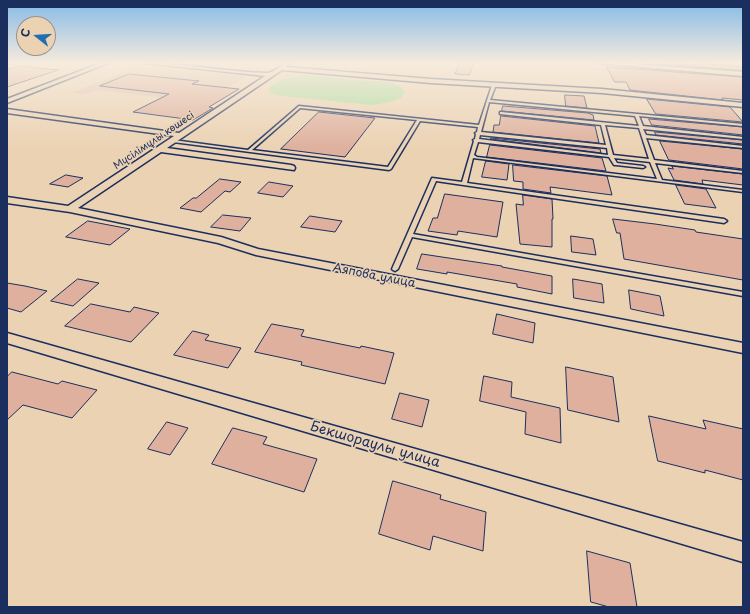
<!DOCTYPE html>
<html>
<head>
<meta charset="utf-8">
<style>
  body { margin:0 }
  #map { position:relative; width:750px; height:614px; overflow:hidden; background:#ebd2b3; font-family:"Playpen Sans",sans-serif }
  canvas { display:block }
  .frame { position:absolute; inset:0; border:8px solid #1b2f5e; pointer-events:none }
  .north { position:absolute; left:16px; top:16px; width:40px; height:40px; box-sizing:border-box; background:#ebd2b3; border:1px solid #989191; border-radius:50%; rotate:287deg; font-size:11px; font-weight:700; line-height:16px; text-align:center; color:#1b2f5e }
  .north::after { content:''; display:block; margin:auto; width:14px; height:18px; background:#1f6fb2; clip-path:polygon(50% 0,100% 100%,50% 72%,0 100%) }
</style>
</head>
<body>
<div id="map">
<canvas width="750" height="614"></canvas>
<div class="frame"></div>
<div class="north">С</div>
</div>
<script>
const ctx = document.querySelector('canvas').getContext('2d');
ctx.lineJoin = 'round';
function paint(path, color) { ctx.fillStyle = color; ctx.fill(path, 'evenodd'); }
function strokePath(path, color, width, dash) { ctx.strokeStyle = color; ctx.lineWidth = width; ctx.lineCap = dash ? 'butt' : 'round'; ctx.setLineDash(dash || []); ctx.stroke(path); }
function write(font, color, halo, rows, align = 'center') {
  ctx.font = font + ' "Playpen Sans",sans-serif'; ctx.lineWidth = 3.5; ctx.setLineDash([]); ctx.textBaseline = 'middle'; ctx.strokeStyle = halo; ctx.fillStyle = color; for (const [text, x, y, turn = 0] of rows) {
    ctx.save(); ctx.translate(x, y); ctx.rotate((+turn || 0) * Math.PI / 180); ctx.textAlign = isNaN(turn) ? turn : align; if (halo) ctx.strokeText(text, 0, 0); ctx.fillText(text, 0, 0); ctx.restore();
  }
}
paint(new Path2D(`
  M138,66L247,76L194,107L173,99L96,90L87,94L72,93Z`), '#dfc2a9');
paint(new Path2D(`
  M306,75L391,83L401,87L405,92L402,97L391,102L372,105L283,96L270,93L269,87L282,79Z`), '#a9dc9e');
const building = new Path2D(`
  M461,63H474L469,75L455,74Z
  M650,63L702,65L700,63L743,67V70Z
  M20,66L58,70L7,87V70Z
  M607,67L743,77V100L722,98L723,100L630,90L626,82H615Z
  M129,74L199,81L192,84L239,89L209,107L213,108L193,120L133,112L169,94L100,86Z
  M565,95L584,96L587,108L566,106Z
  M647,99L730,107L743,122L656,114Z
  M503,106L588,113L593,115L594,120L502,111Z
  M319,112L375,118L345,157L281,149Z
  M501,116L595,126L599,143L493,132L494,125H499Z
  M649,119L743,127V135L652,125Z
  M655,132L743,140V144L656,135Z
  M491,138L600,149L601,153L491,139Z
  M660,141L743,149V169L669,160Z
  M490,145L602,158L606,171L487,157Z
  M486,161L509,164L507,180L482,177Z
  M513,165L607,176L612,195L550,187L551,193L523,189V182L514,181Z
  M672,166L743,174V185L702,180L703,184L674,180L668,168L673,169Z
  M66,175L83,178L68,187L50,184Z
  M220,179L241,182L230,192L225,191L201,212L180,208L193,198H196Z
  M269,182L293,186L283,197L258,193Z
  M676,185L706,189L716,208L685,204Z
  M445,194L503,202L497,237L458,231L457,235L428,231L433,218H437Z
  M523,195L552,199L553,219H552V247L520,244L516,204L523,205Z
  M223,215L251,218L240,231L211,227Z
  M310,216L342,221L335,232L301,227Z
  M613,219L655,224L695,230L696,232L743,239V280L624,259L620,233H617Z
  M88,221L130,229L110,245L66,237Z
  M571,236L593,239L596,255L572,252Z
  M422,254L502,266V267L552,276V294L517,287V284L447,272V274L417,269Z
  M78,279L99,283L73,306L51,301Z
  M573,279L602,284L604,303L574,298Z
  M7,283L25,286L47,291L21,312L7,308Z
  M629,290L660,296L664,316L631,309Z
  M91,304L130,312L134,307L159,313L131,342L65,326Z
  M497,314L535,323L533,343L493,334Z
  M272,324L304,330L301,336L360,348L361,346L394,353L385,384L301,365L302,362L255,352Z
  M193,331L209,335L205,340L241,348L228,368L174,355Z
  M566,367L613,377L619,422L568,410Z
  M12,372L58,384L62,381L97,390L72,418L23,405L7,420V377Z
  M484,376L512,382L511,397L560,408L561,443L525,434L526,412L480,401Z
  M400,393L429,400L422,427L392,419Z
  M649,416L706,429L703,420L743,429V480L705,470V473L658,461Z
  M167,422L188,428L170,455L148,449Z
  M233,428L267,437L263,444L317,459L304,492L212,464Z
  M393,481L441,495L440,499L486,512L483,551L433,536L430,550L379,534Z
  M587,551L630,563L637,607H609L591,602Z`);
paint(building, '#deb09d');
strokePath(building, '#1b2f5e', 1);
const lane = new Path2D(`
  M494,84L496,85L490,100L743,124V126L639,116L643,126L743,137V139L643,129L646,135L743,146V148L646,138L654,160L743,171V173L655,163L662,180L743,190V192L473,158L467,183L724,219L727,221L724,223L436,181L413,234L743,292V296L412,237L398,269L395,271L393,270L392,269L432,178L462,182L474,141L473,140L475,139L476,134L475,133L477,132L478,127L420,121L391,169L389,170L173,142L171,141L173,140L248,150L299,106L479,125L492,85ZM489,102L635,116L639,126L501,112H500V114L601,125L606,145L481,132ZM300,108L417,120L388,167L252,150ZM605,125L639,128L649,159L613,155ZM480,135L607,148L608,155L479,139ZM478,142L609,157L614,165H616L643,168L645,167L643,166L617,163L614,158L650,162L657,179L477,157L474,155Z`);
const street = new Path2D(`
  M101,63H108L7,103V99Z
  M144,63C185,63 226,72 267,73C275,73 281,63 289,63L286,67L431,79L602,89L743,103V107L602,93L431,83L282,70L167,148L291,165L294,166L295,168L294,170L161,152L78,208L221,237L258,249L743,343V353L256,255L218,243L70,212L7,203V197L68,206L174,136L7,113V109L179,133L265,76Z
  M595,63H621L743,72V76Z
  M7,333L743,542V562L7,343Z`);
strokePath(lane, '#1b2f5e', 3);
strokePath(street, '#1b2f5e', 3);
paint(lane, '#ebd2b3');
paint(street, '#ebd2b3');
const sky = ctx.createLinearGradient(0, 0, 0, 149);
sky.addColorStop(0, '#83b9e8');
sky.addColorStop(0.42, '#f6ebdd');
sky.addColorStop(1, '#f6ebdd00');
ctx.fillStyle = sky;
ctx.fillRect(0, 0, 750, 149);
write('10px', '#1b2f5e', '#ebd2b3', [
  ["Мүсілімұлы көшесі",154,141,-34]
]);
write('12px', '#1b2f5e', '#ebd2b3', [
  ["Аяпова улица",374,276,11]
]);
write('14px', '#1b2f5e', '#ebd2b3', [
  ["Бекшораулы улица",375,445,16]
]);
</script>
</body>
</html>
